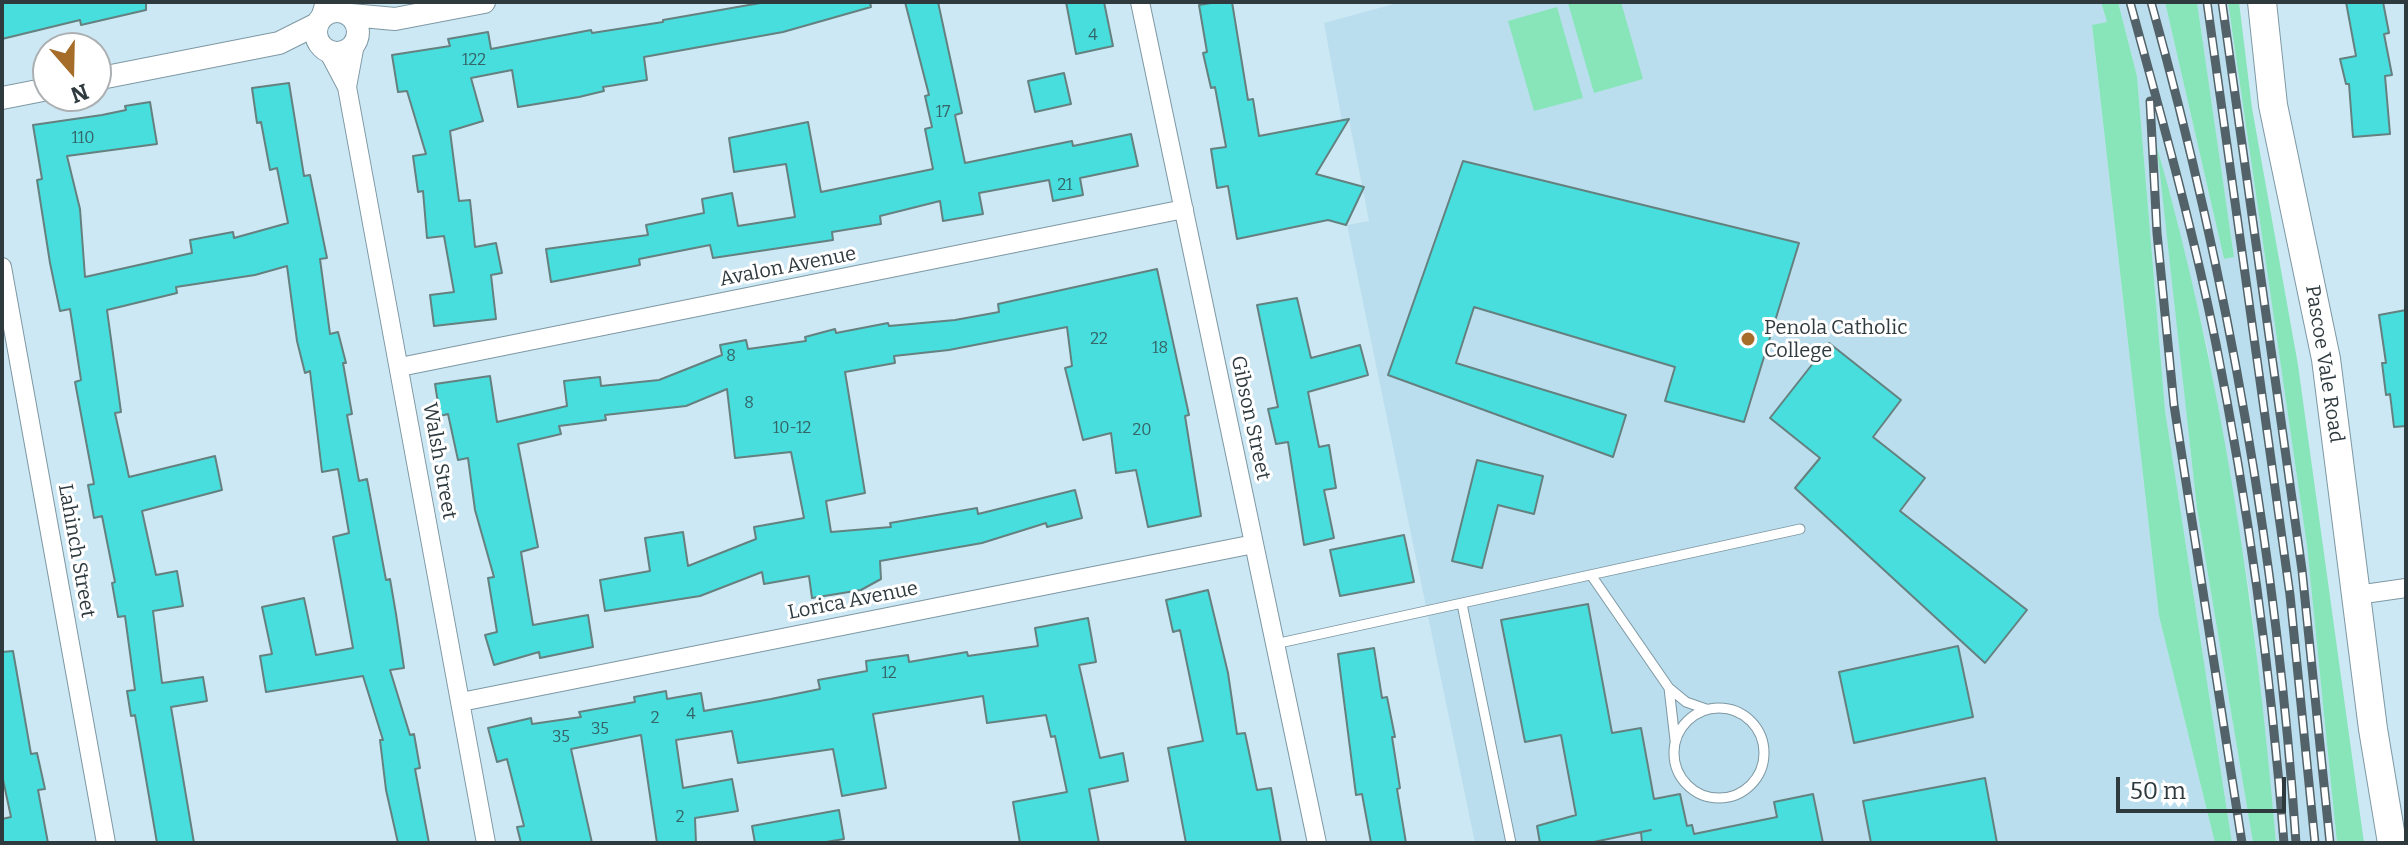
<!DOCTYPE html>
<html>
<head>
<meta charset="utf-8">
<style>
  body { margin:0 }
  #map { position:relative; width:2408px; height:845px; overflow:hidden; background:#cde8f5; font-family:Bitter,serif }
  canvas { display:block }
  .frame { position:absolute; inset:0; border:4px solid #2f3a3f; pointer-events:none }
  .north { position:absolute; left:32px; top:32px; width:80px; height:80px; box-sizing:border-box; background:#fff; border:2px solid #acb0b2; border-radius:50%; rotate:160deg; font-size:22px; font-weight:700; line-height:32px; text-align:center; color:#2f3a3f }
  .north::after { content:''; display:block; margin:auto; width:28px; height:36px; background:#a56c2a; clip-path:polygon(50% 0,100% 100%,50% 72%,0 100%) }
  .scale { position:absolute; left:2116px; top:777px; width:170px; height:36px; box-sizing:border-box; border:4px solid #2f3a3f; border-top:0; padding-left:10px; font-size:24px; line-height:28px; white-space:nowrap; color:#2f3a3f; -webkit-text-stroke:6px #fff; paint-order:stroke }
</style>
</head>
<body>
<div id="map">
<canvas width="2408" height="845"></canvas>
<div class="frame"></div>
<div class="north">N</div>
<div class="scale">50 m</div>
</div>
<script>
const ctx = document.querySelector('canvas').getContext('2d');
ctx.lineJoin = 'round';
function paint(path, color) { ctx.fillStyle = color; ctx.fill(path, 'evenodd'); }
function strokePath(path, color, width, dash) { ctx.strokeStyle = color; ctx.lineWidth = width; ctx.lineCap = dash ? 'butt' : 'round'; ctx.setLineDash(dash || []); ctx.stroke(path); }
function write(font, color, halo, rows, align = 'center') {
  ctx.font = font + ' Bitter,serif'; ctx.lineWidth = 6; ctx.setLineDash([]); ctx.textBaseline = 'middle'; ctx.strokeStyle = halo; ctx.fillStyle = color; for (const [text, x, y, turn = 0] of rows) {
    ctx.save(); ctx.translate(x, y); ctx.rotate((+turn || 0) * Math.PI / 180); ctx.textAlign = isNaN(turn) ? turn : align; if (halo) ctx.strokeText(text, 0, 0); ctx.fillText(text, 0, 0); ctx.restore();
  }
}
paint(new Path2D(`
  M1401,2H2101L2107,22L2092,26L2159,616L2215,843H1475L1347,225L1369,221L1349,120L1342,121L1324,23Z
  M2118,2H2165L2224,259L2234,257L2197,2H2228L2307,546L2337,843H2276L2251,601L2207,346L2158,150L2197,509L2253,843H2232L2165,410L2137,76Z`), '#badeed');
paint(new Path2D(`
  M1621,2L1643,79L1594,93L1568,3Z
  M2101,2H2118L2137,76L2165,410L2232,843H2215L2159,616L2092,25L2107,22Z
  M2165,2H2197L2234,257L2224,259Z
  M2228,2H2239L2252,108L2298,365L2364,843H2337L2307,546Z
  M1557,7L1583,98L1534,111L1508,21Z
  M2157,147C2222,374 2256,608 2276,843H2253L2197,509Z`), '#88e5b9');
const building = new Path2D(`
  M2,2H146V10L81,25L80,20L2,39Z
  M766,2H870L871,7L783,32L644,57L647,80L603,87L604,91L579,97L518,107L512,70L471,78L483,121L450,131L459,201L470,200L475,247L496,243L502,273L491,275L496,319L434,326L430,295L454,292L444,236L427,238L423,191L418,192L413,156L426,154L407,91L398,92L392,55L450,46L448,39L488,32L491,49L591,30L592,33L663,22V20Z
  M905,2H938L962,113L955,115L965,163L1072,141L1073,146L1131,134L1138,166L1080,178L1083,195L1053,201L1049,180L979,193L983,214L943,221L940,201L880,216L881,224L832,232L833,240L713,258L710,245L639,259L640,265L551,282L546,249L648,235L646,225L704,213L702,199L732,193L738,226L795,217L786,164L734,172L729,138L808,122L821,192L933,169L925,129L932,127L925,96L929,95Z
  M1066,2H1104L1113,46L1076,54Z
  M1217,2H1232L1248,100L1253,99L1259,136L1349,119L1316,174L1364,187L1346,225L1328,220L1237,239L1228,186L1217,188L1211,149L1226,147L1215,87L1211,88L1203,53L1207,52L1199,5Z
  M2346,2H2383L2389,33L2384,34L2392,75L2385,76L2390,134L2353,137L2349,84H2346L2340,59L2356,56Z
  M1064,73L1071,104L1035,112L1028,81Z
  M289,83L304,176L310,175L327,258L320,259L330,334L338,332L346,363H343L352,414L347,415L359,481L367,479L386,580L390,579L396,614L404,668L390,670L410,735L414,734L420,768L415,769L429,843H398L386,790L380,740H383L363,676L266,692L260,656L272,654L262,607L304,598L316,655L353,648L333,537L349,533L338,469L322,472L310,371L305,373L297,341L287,266L255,275L176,287L177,293L107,310L121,412L115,413L129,477L215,456L222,490L142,511L156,575L177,571L183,606L153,611L162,683L203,677L207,701L171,707L194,843H157L135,715L131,716L127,691L135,690L125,616L118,617L112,583L115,582L102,516L94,518L88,485L94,484L75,382L81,380L70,309L60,311L50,263L37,180L42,179L33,125L102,115L126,110L125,106L150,102L157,144L67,156L80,209L85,277L192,253L190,240L233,232L234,238L288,223L277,168L270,170L261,122L257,123L252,88Z
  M1463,161L1799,243L1744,422L1665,401L1675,367L1474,307L1456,363L1626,415L1613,457L1388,375Z
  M1157,269L1189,415L1185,416L1201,516L1148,527L1136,470L1116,473L1111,433L1083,440L1065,368L1072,366L1067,327L949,350L894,356L895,363L845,372L865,493L826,501L831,532L891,527L890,523L977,508L978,514L1075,490L1082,518L1047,527L1046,523L982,543L880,561L881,579L861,590L812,598L809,576L764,584L762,572L700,596L605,611L600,580L650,571L645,538L683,532L688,566L756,539L754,527L804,518L791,452L735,458L727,389L686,406L605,415L606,420L559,426L561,434L518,444L538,547L521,552L533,625L588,615L593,647L540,658L539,652L494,665L485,635L497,632L488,578L494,577L475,510L468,458L458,460L448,414L440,416L435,384L490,376L497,422L567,406L564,381L600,377L601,386L659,380L722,355L720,345L746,340L748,349L806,341L805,337L835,329L836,333L888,323L889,326L955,320L999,312L998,304Z
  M1297,298L1311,358L1360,345L1368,375L1308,392L1319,447L1329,445L1336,488L1324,490L1334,538L1304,545L1288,442L1276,444L1268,409L1278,407L1257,305Z
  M2406,310V426L2394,427L2390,394L2386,395L2382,363H2386L2379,315Z
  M1829,343L1901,400L1873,437L1925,478L1900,511L2027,610L1985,663L1795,488L1820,458L1770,418Z
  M1477,460L1543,476L1534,514L1498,505L1482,568L1452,561Z
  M1404,535L1414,582L1340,596L1330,550Z
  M1208,590L1228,673L1237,734L1245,733L1257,790L1271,788L1281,843H1186L1168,748L1203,741L1180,630L1173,632L1166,600Z
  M1588,604L1612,733L1641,728L1654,799L1680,794L1687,826L1692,825L1694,834L1777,817L1774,802L1813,794L1823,843H1642L1641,832L1651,830L1589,843H1540L1537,826L1576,815L1561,735L1525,742L1501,620Z
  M1088,618L1096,662L1079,665L1100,758L1123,753L1128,781L1089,789L1099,843H1020L1013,802L1067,792L1055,736L1051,737L1046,715L987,723L983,696L873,714L886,788L842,796L833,749L738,763L732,731L676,740L683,788L732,779L738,811L695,818L696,843H657L641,735L571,749L592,843H521L517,827L524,826L507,759L497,762L488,728L531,718L532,724L581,717L579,712L635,702L634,697L666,691L667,699L701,693L704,711L771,699L820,689L818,680L867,671L866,661L908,655L909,662L967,652L968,656L1038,646L1035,628Z
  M1958,646L1973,717L1854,743L1839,672Z
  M1374,648L1382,698L1387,697L1395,737H1392L1400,788L1397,789L1406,843H1371L1362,794L1356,795L1338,654Z
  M13,651L31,754L37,753L45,789L38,790L48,843H2V819L11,817L2,775V652Z
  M1985,778L1997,843H1871L1863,801Z
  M839,810L844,839L820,843H755L752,826Z`);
paint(building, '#47dedd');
strokePath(building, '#648180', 2);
const service = new Path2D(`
  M1591,575L1669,688L1686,702L1706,709
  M1462,604L1511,843
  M1275,644L1800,529
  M1669,688L1675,740
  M1674 753a45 45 0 1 1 90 0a45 45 0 1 1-90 0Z`);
const minor = new Path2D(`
  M1140,2L1317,843
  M319,21L325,2
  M328,51L347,87L486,843
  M347,87L355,44
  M2,267L106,843
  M400,367L1184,209
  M2357,595L2406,588
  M461,702L1254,544`);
const tertiary = new Path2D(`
  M316 32a21 21 0 1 1 42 0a21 21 0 1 1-42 0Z
  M351,15L395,19L484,2
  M96,79L279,43L317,24
  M2,98L48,89`);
const primary = new Path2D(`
  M2262,2L2273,105L2326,359L2373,729L2392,843`);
strokePath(service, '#7e98a3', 11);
strokePath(minor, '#7e98a3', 20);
strokePath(tertiary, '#7e98a3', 24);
strokePath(primary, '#7e98a3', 30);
strokePath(service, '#fff', 9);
strokePath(minor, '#fff', 18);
strokePath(tertiary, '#fff', 22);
strokePath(primary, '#fff', 28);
const rail = new Path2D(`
  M2130,2C2161,115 2193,229 2216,344C2249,509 2271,675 2284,843
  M2151,2C2228,277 2277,558 2296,843
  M2207,2L2290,595L2315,843
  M2222,2L2302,570L2330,843
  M2150,101L2157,233L2174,405L2242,843`);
strokePath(rail, '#536268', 9);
strokePath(rail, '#fff', 6, [18]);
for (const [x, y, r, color] of [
  [1748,339,8,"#a56c2a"]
]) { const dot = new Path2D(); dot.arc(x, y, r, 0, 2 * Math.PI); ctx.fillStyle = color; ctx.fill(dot); strokePath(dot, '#fff', 3); }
write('16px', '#356366', null, [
  ["4",1093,36],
  ["122",474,61],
  ["17",943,113],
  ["110",83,139],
  ["21",1065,186],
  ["22",1099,340],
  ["18",1160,349],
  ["8",731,357],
  ["8",749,404],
  ["10-12",792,429],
  ["20",1142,431],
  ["12",889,674],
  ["4",691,715],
  ["2",655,719],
  ["35",600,730],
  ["35",561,738],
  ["2",680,818]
]);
write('20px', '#2f3a3f', '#fff', [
  ["Avalon Avenue",788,267,-11],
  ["Pascoe Vale Road",2324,364,81],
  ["Gibson Street",1250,418,78],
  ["Walsh Street",439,461,80],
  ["Lahinch Street",76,551,80],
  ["Lorica Avenue",853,601,-11]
]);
write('20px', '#2f3a3f', '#fff', [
  ["Penola Catholic",1764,328],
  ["College",1764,351]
], 'left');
</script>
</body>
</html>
